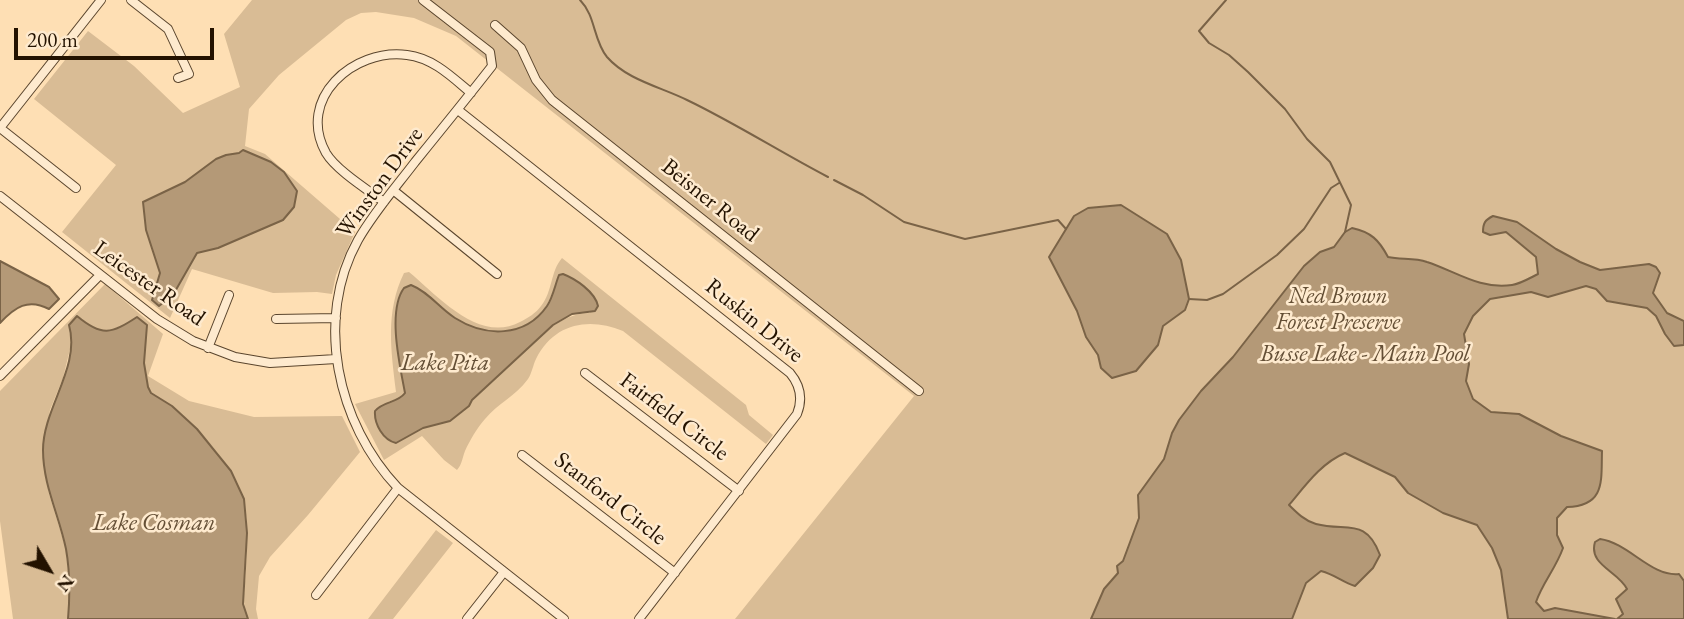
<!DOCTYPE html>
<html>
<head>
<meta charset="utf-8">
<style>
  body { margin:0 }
  #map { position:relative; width:1684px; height:619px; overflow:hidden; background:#fedfb4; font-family:"EB Garamond",serif }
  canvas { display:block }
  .north { position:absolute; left:14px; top:535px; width:70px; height:70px; -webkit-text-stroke:5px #feeace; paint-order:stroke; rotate:129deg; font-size:19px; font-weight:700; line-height:28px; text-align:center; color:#231200 }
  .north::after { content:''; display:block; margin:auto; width:24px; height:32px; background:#231200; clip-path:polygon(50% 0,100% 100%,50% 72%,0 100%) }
  .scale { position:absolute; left:14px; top:28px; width:200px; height:32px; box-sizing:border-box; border:4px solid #231200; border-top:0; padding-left:9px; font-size:21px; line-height:24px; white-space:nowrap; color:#231200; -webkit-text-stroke:5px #feeace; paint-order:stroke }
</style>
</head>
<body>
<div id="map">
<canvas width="1684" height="619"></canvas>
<div class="north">N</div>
<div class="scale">200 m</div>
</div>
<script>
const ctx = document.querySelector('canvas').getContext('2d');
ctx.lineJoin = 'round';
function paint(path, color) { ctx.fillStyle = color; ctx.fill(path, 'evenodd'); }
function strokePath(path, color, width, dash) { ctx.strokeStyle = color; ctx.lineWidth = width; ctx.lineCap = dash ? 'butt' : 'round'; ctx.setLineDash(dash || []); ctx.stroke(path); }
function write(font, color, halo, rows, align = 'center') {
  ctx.font = font + ' "EB Garamond",serif'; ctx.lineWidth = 5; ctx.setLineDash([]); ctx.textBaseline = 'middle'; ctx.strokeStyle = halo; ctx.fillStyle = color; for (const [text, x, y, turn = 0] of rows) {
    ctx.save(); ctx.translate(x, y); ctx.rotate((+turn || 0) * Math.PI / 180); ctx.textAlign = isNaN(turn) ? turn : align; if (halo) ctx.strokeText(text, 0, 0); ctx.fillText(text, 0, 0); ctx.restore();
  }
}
paint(new Path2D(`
  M252,0H1684V619H735L914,396L456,36L414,18L376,12L361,13L346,20L279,75L249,109L245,146L265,154L355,232L336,275L332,294L317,292L273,293L192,269L170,318L62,232L116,165L34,99L88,31L134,66L183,113L240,87L224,34Z
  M562,258L746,405L749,415L773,435L766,444L623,331C589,317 554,323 536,359C533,365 532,373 528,379C515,397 498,403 485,419C477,428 470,440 465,451C462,459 462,464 457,470L444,460L422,436L384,460L355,404L396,392C391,350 385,312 404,273L409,272C438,296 479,344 520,322C528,318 536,313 541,306C553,291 550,272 562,258ZM563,274L592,294L590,313C549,312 501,374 472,400C467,411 447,425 435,424L388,440L379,429L388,402L403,397L405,393L397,350L396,328L398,300C411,302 429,302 441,307C446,309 449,314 454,317C481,336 519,338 542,312C552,300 553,285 563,274Z
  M105,284L163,334L148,376L189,401L254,417L342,416L360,452L308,515L270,557L259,576L256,609L258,619H248C241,603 245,588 246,571C247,544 250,512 239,486C229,464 201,431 182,415C173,406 154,400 149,388C141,370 146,345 146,325L137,317C111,334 102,337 77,316L70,331L71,345L63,378L50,410L43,450L49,494L66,549L70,590L68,619H13L0,521V391Z
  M436,530L453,543L393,619H368Z`), '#d9bc95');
const water = new Path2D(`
  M243,150L271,162L284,172L297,191L294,207L283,220L218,248L197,253L173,295L159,306L152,300L160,273L146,230L143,202L185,182L216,159L226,155L239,153Z
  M1121,205L1167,234L1181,260L1189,299L1185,310L1163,326L1158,345L1136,371L1112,378L1101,368L1098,355L1086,337L1077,311L1049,257L1074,216L1088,208Z
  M1493,216L1517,222L1556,249L1580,262L1600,270L1649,264L1656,267L1660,273L1653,293L1667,313L1684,321V345L1674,346L1665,334L1656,316L1647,308L1607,301L1596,289L1586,286L1548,297L1531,292L1490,299L1473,316L1464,334L1469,364L1466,381L1473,399L1491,412L1519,414L1561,436L1602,451C1601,480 1606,506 1567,507L1557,518V535L1563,548C1556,568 1543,582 1536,602L1544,611L1555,608L1615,619H1508L1501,570L1492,548L1477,525L1443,513L1408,493L1395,477L1345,453C1321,463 1305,486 1289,505C1297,513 1305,521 1316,524C1347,532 1366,517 1380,555L1373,568L1355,586C1342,582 1336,575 1321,571L1306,583L1292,619H1091L1104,589L1118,573L1117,566L1123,561L1139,518L1138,495L1164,459L1172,433L1179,420L1201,391L1233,357L1304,266L1320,252L1334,247L1345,232L1352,228C1371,232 1379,240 1388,257C1401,260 1414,257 1427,262C1455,271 1480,290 1512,285C1520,284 1530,278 1538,274L1536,257L1506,232L1490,235L1483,232C1483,223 1485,220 1493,216Z
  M0,261L49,287L59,299L49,309C28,298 15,307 0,323Z
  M563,274C576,279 595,292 598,306L595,311L572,314L553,325L472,400L469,406L450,421L423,428L396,443C383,440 374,424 375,411C383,401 398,403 405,393C400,366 387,311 404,288L411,285C429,292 439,308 455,318C485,337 525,338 547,306C553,297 555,285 559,275Z
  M77,316C102,337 111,334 137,317L147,325L144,363L148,387L151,393L172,406L197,429L231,471L244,499L247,533L243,604L248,619H68C70,596 70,572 66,549C59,515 43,485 43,450C43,408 81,367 69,325Z
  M1600,539C1629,543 1651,577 1679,574L1684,581V619H1617L1623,614L1616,599L1627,589C1618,571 1588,565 1595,542Z`);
paint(water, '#b49977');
strokePath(water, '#7a6347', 2);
strokePath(new Path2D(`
  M580,0C596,16 593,40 607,57C627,80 661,87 687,100C735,123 780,152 828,177
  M1226,0L1199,31L1209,43L1229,55L1248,72L1285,109L1307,139L1330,162L1351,205L1345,232
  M834,180L863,195L904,222L965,239L1058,220L1066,229
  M1189,299L1207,300L1223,294L1277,255L1304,229L1331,188L1339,183`), '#7a6347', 2);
const minor = new Path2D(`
  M131,0L168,29L189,74L178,78
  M423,0L490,52L492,66C467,98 441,130 415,162C396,187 374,212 358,240C314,319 337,424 398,488L564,619
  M495,25L521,48L536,80L552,100L919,391
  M458,110L790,373C800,385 803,399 797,414L639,619
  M76,188L0,128L101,0
  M393,190L497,274
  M0,196L157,319L193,341L235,357L270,363L336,359
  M384,202C368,190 336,170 326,153C296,99 353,48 407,55C433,58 452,77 471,93
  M276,319L336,318
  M208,348L229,295
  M585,373L739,491
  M0,376L100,275
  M522,455L675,573
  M316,595L398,488
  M467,619L504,572`);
strokePath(minor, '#5a452d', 10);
strokePath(minor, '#feeace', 8);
write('23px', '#231200', '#feeace', [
  ["Winston Drive",380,183,-54],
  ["Beisner Road",710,201,39],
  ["Leicester Road",149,284,35],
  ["Ruskin Drive",754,321,39],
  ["Fairfield Circle",674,417,37],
  ["Stanford Circle",610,499,38]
]);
write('italic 23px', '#634e34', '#feeace', [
  ["Ned Brown",1338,297],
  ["Forest Preserve",1338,323]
]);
write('italic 24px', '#644f36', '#feeace', [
  ["Busse Lake - Main Pool",1365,354],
  ["Lake Pita",445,363],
  ["Lake Cosman",154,523]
]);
</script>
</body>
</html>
